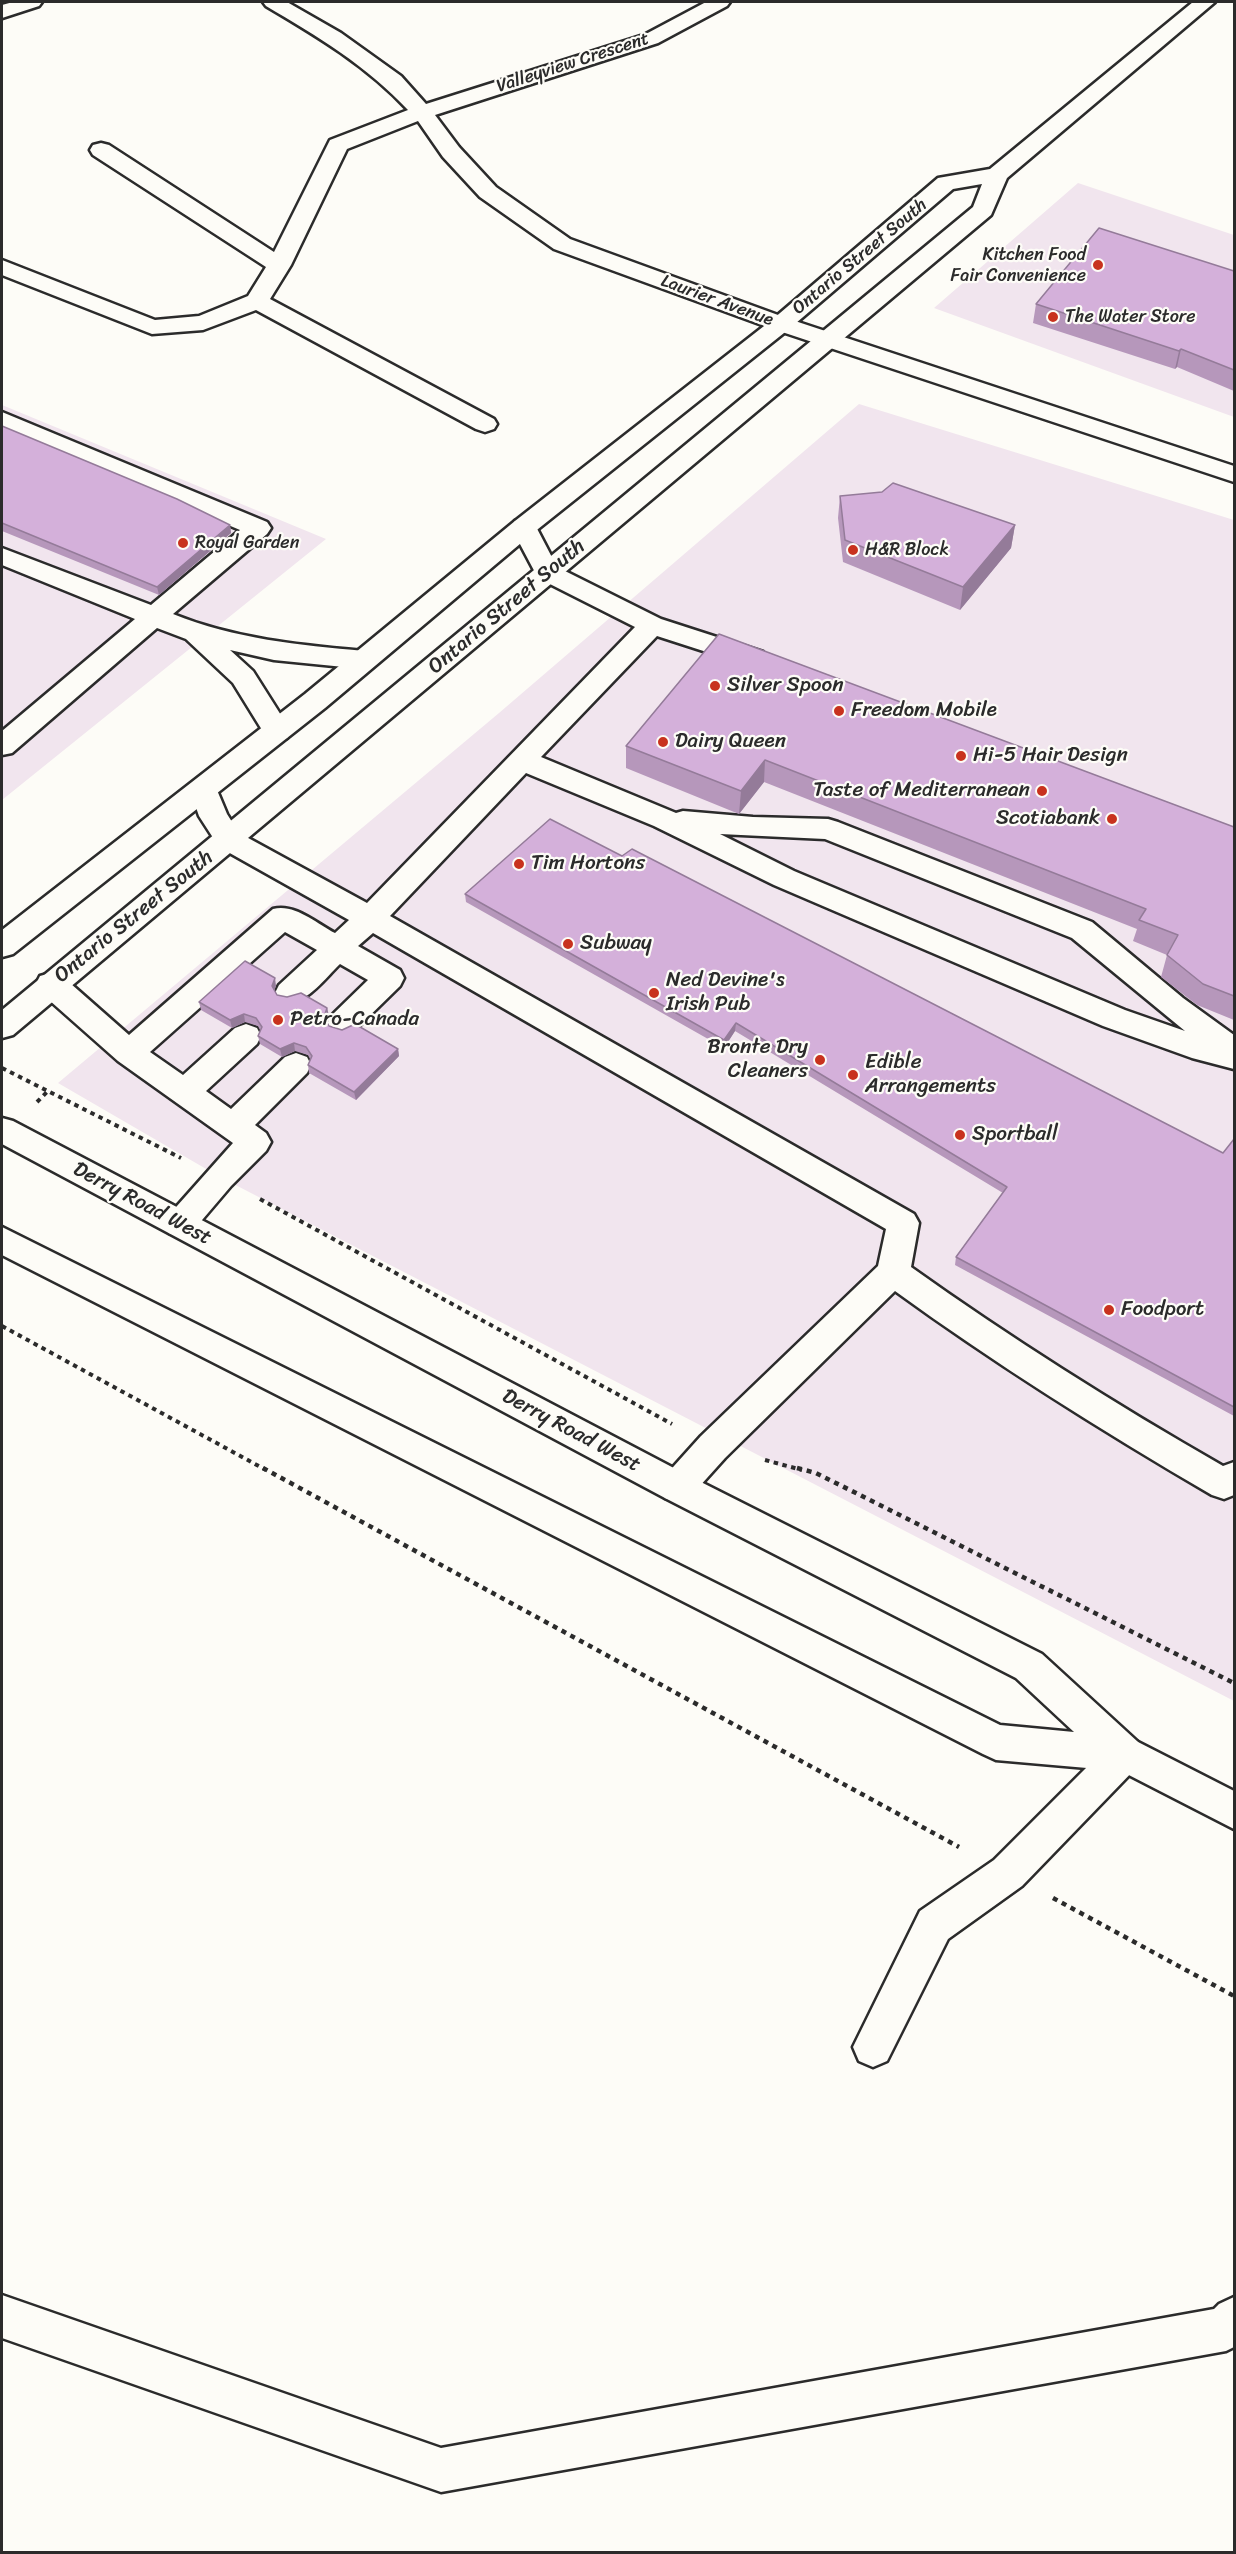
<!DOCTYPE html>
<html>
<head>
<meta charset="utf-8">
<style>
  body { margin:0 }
  #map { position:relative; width:1236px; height:2554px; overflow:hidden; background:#fdfcf7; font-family:Sriracha,sans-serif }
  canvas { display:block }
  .frame { position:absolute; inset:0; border:3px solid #2b2b2b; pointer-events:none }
</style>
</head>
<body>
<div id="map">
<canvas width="1236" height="2554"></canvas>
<div class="frame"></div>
</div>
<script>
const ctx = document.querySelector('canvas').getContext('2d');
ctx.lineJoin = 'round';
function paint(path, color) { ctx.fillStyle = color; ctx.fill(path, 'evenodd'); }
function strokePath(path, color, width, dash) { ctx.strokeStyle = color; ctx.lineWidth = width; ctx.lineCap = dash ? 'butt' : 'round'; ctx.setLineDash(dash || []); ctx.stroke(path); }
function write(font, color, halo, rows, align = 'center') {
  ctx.font = font + ' Sriracha,sans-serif'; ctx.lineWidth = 4.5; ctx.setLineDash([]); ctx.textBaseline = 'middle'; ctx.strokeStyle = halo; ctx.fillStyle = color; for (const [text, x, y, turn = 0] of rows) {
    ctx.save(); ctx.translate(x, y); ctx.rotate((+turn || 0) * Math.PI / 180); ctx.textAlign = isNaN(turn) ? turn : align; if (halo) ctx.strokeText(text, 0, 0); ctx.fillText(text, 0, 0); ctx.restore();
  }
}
paint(new Path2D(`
  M1078,183L1234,235V417L934,308Z
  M859,404L1234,520V1701L220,1177L58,1083L499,713Z
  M2,405L326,539L2,800Z`), '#f1e5ee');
const minor = new Path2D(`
  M13,2H42L39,6L2,18V5Z
  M263,2H287L341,33L401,76L426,104L644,35L706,2H730L727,6L658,43L435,115L459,147L496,187L570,239L789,319L1234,466V482L773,329L554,249L480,197L443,157L418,121L347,149L291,265L270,299L494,419L497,424L494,429L485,432L476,429L256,310L203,330L152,334L2,275V260L155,320L199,316L248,296L266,267L93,155L90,150L93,145L101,143L109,145L274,252L330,140L408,110C367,66 317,36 266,6Z
  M2,412L267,522L271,528L267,534L173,614C235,639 299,645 364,651L374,654L377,660L374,666L364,669L274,660L230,650L253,671L291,731L287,738L277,740L267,738L233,683L186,639L157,628L12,753L2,755V731L135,619L2,565V548L151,605L240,530L2,429Z
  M524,519L533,521L557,567L661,619L763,652L766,658L763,664L753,667L657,636L541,757L676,813L683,811L753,817L828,819L838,822L1092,922L1183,998L1234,1035V1069L1192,1058L1103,1026L774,885L654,826L526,773L390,916L914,1214L919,1223L911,1267C1012,1339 1115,1404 1223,1466L1234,1462V1495L1224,1499L1212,1495C1102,1431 997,1365 895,1291L725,1458L689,1498L677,1502L665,1498L659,1487L665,1476L701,1436L878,1266L886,1229L373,933L358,946L400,970L404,978L400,986L353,1032L342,1036L331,1032L327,1024L331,1016L368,980L340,964C323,980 304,1009 279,1001L275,993L279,985L317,950L285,932L150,1052L183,1075L235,1028L246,1024L257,1028L261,1036L257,1044L206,1091L231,1109L285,1057L296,1053L307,1057L311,1065L307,1073L255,1125L266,1133L271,1142L266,1151L231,1186L191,1233L180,1237L169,1233L164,1224L169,1215L233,1143L118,1061L40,992L36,984L40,976L51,973L62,976L129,1035L273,909C294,903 316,923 335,933L349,920L219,847L199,816L190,790L194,783L204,780L214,783L227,814L239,833L367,903L635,627L538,578L511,527L515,521ZM720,834L825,839L1072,938L1185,1031L1125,1010L794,871Z
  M1125,1736L1138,1742L1144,1754L1138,1766L1022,1886L948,1939L887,2061L873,2067L859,2061L853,2047L920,1911L994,1860L1112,1742Z
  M2,2295L441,2448L1214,2309L1219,2304L1234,2297V2347L1226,2351L441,2492L2,2338Z`);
const major = new Path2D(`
  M1193,2H1215L1007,178L991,215L13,1035L2,1038V1010L973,207L982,184L953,189L789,329L533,533L325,708L13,954L2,957V930L305,694L515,521L773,319L938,178L990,169Z
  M2,1118L13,1121L689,1476L1042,1654L1138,1742L1234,1791V1829L1121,1771L996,1760L983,1754L2,1255V1227L1000,1725L1074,1732L1016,1678L665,1498L2,1144Z`);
strokePath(minor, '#2b2b2b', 5);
strokePath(major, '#2b2b2b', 5);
strokePath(new Path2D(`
  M2,1068L181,1158
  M37,1102L48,1091
  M260,1199L672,1424
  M2,1326L266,1470
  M765,1460L802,1470`), '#2b2b2b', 4, [4.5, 4.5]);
strokePath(new Path2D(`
  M263,1468L959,1847
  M797,1468L816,1473L1234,1683
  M1053,1898L1234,1996`), '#2b2b2b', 4.5, [5, 5]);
paint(minor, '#fdfcf7');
paint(major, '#fdfcf7');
paint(new Path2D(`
  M1234,271V391L1177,367L1175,369L1033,323L1036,304Z
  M2,426L230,525L231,533L159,595L2,531Z
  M840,496L1015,525L1011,548L960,610L843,562L838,518Z
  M719,634L1234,827V1020L1197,1005L1161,977L1167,955L1133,941L1137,929L764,782L739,814L626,768V746Z
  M622,856L1223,1153L1234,1139V1416L955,1265L956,1257L1003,1193L735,1031L724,1048L466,902L465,894Z
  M276,986L274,990L277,995L327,1008L329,1016L326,1022L329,1026L398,1049L399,1056L356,1100L309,1073L308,1065L310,1059L308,1055L295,1051L282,1057L260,1044L258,1036L260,1030L258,1026L245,1022L232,1028L201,1010L199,1002Z`), '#b697bb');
paint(new Path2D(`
  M1181,349L1177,367L1175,369L1179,351Z
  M230,525L231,533L159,595L157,587Z
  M1015,525L1011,548L960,610L963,587Z
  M765,760L764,782L739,814L741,791Z
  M275,978L276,986L273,994L272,986Z
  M327,1008L329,1016L325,1025L324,1017Z
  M244,1014L245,1022L232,1028L230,1020Z
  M736,1023L735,1031L724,1048V1040Z
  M294,1043L295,1051L282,1057L280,1049Z
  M398,1049L399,1056L356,1100L354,1092Z`), '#947b99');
const building = new Path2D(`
  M1099,228L1234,271V370L1181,349L1179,351L1036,304Z
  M2,426L177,499L230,525L157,587L2,523Z
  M893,483L1015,525L963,587L845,540L840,496L882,492Z
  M719,634L1234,827V996L1203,984L1167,955L1178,935L1139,920L1146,909L765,760L741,791L626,746Z
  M550,819L622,856L632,849L1223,1153L1234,1139V1407L956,1257L1007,1187L736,1023L724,1040L465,894Z
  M245,961L275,978L272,986L277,995L287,997L301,993L327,1008L324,1017L329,1026L342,1030L355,1024L398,1049L354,1092L308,1065L312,1056L306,1047L294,1043L280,1049L258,1036L262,1027L256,1018L244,1014L230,1020L199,1002Z`);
paint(building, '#d4b0da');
strokePath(building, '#947b99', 1.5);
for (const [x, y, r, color] of [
  [1098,265,6,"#c8321e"],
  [1053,317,6,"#c8321e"],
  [183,543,6,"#c8321e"],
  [853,550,6,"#c8321e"],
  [715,686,6,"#c8321e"],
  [839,711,6,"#c8321e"],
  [663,742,6,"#c8321e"],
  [961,756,6,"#c8321e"],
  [1042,791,6,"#c8321e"],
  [1112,819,6,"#c8321e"],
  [519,864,6,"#c8321e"],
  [568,944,6,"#c8321e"],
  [654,993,6,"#c8321e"],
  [278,1020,6,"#c8321e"],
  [820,1060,6,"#c8321e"],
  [853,1075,6,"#c8321e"],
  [960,1135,6,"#c8321e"],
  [1109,1310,6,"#c8321e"]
]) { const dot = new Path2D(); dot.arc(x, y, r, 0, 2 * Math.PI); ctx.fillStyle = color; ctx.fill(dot); strokePath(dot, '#fdfcf7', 2); }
write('18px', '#2b2b2b', '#fdfcf7', [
  ["Valleyview Crescent",573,63,-18],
  ["Ontario Street South",860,257,-40],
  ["Laurier Avenue",717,301,20]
]);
write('18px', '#2b2b2b', '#fdfcf7', [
  ["Kitchen Food",1086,255,"right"],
  ["Fair Convenience",1086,276,"right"],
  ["The Water Store",1065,317],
  ["Royal Garden",195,543],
  ["H&R Block",865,550]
], 'left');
write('21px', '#2b2b2b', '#fdfcf7', [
  ["Ontario Street South",507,607,-40],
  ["Ontario Street South",134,917,-39],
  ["Derry Road West",142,1204,28],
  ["Derry Road West",571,1431,28]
]);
write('21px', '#2b2b2b', '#fdfcf7', [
  ["Silver Spoon",727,686],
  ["Freedom Mobile",851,711],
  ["Dairy Queen",675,742],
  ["Hi-5 Hair Design",973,756],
  ["Taste of Mediterranean",1030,791,"right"],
  ["Scotiabank",1100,819,"right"],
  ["Tim Hortons",531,864],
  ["Subway",580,944],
  ["Ned Devine's",666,981],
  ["Irish Pub",666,1005],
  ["Petro-Canada",290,1020],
  ["Bronte Dry",808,1048,"right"],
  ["Cleaners",808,1072,"right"],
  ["Edible",865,1063],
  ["Arrangements",865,1087],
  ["Sportball",972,1135],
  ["Foodport",1121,1310]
], 'left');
</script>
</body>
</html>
